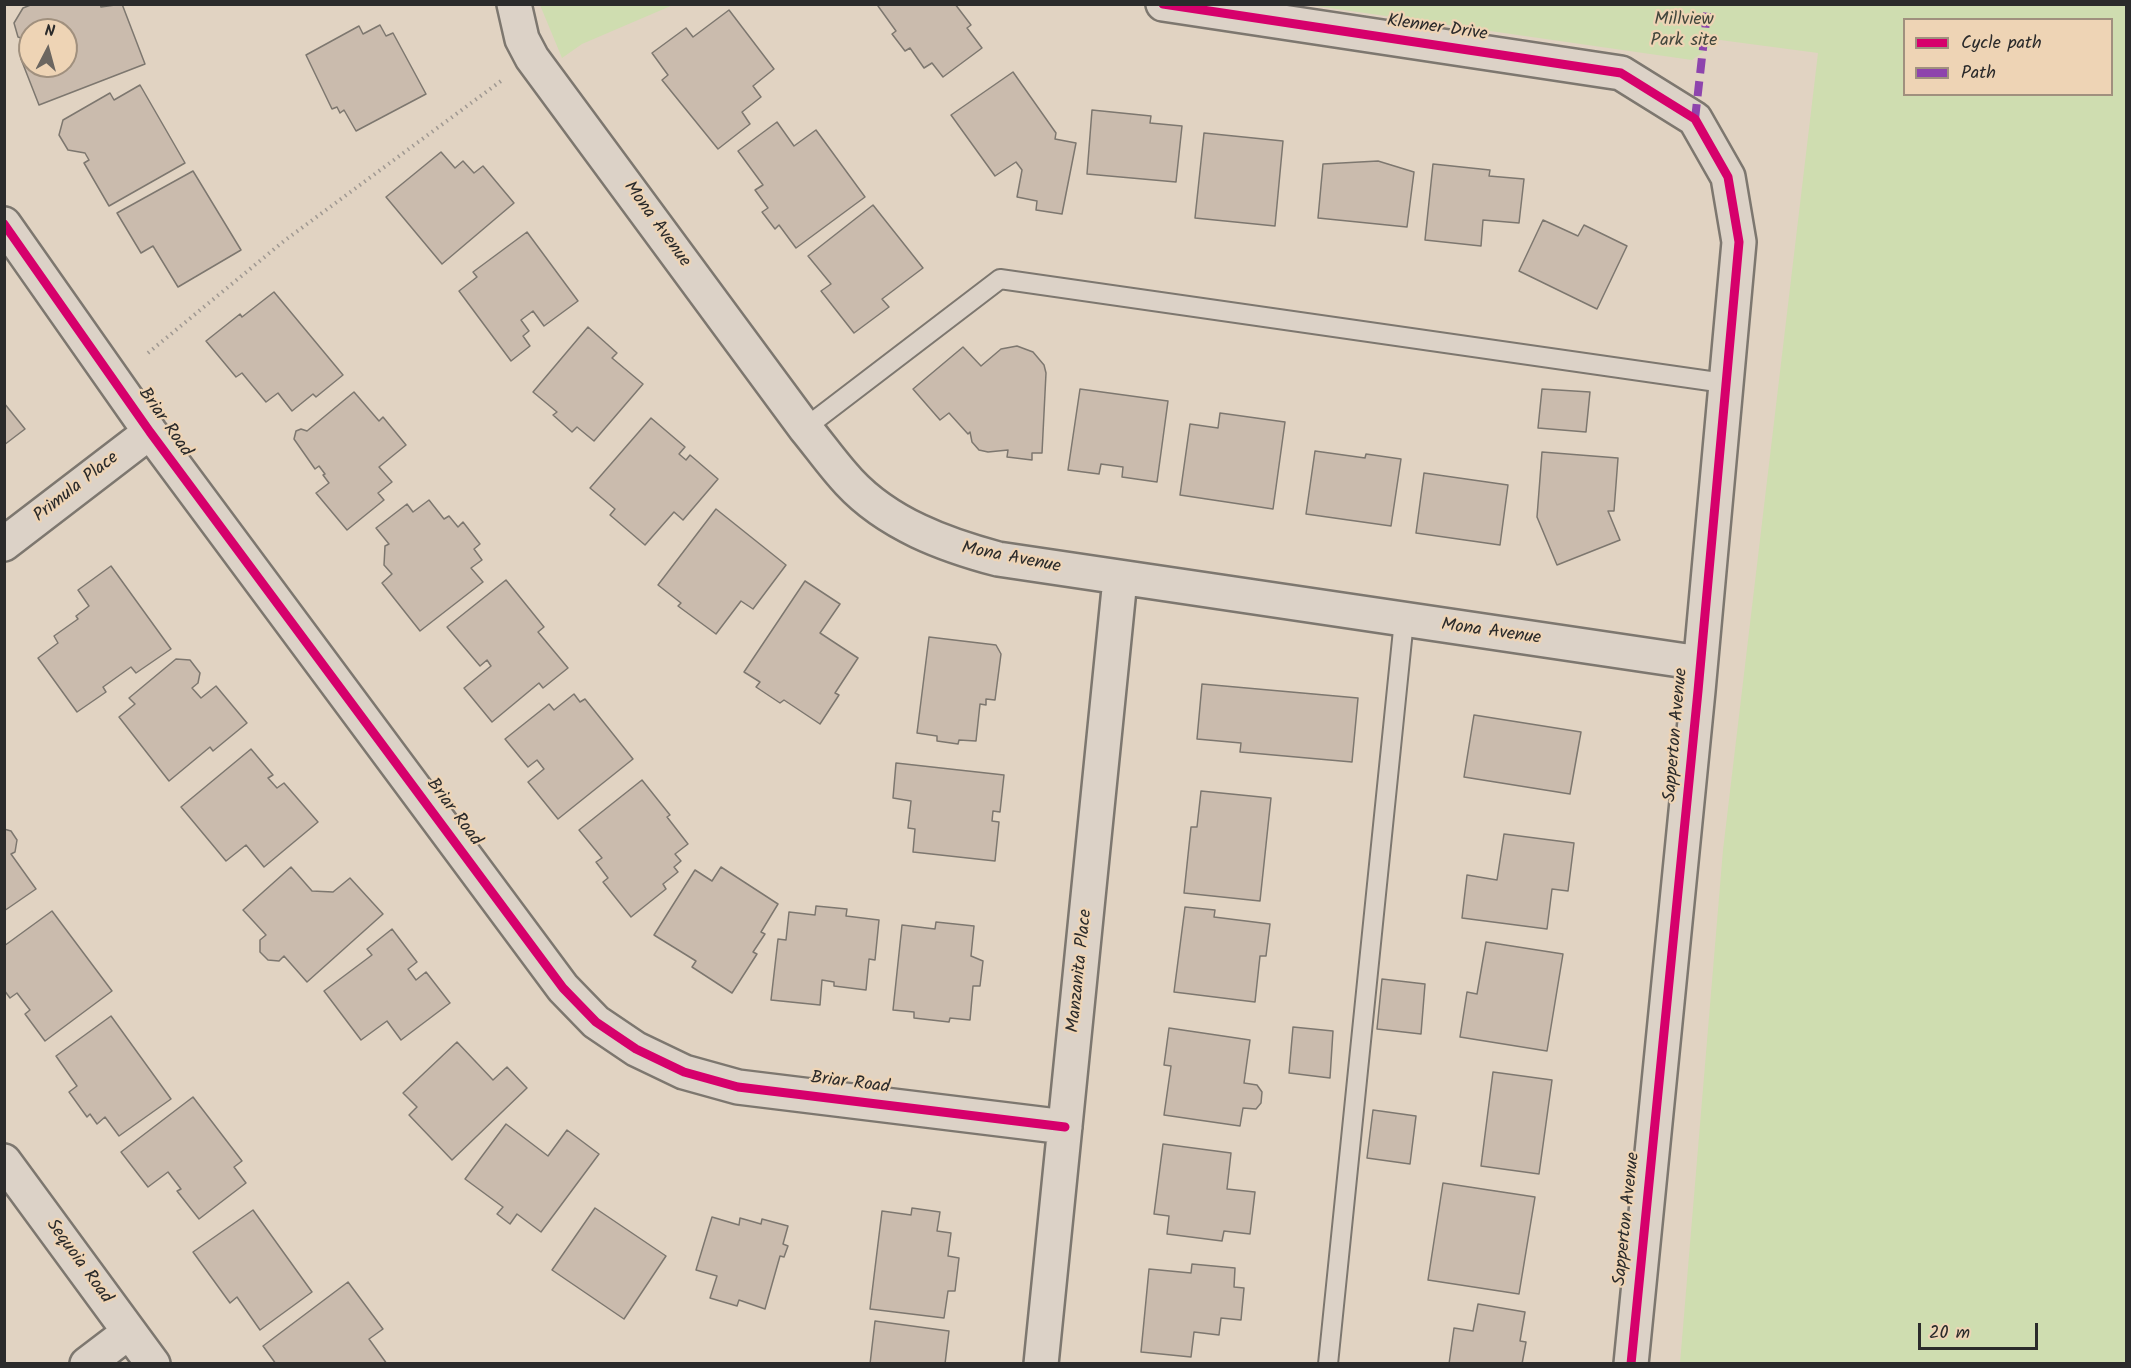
<!DOCTYPE html>
<html>
<head>
<meta charset="utf-8">
<style>
  body { margin:0 }
  #map { position:relative; width:2131px; height:1368px; overflow:hidden; background:#e1d3c2; font-family:Kalam,sans-serif }
  canvas { display:block }
  .frame { position:absolute; inset:0; border:6px solid #2b2b2b; pointer-events:none }
  .legend { position:absolute; left:1903px; top:18px; width:210px; height:78px; box-sizing:border-box; background:#eed4b5; border:2px solid #a0907e; margin:0; padding:8px 10px; list-style:none; font-size:18px; color:#2b2b2b }
  .legend li { display:flex; align-items:center; gap:12px; height:30px }
  .legend b { width:30px; border:2px solid #a0907e }
  .north { position:absolute; left:18px; top:18px; width:60px; height:60px; box-sizing:border-box; background:#eed4b5; border:2px solid #a0907e; border-radius:50%; rotate:6deg; font-size:16px; font-weight:700; line-height:24px; text-align:center; color:#2b2b2b }
  .north::after { content:''; display:block; margin:auto; width:21px; height:27px; background:#6b6660; clip-path:polygon(50% 0,100% 100%,50% 72%,0 100%) }
  .scale { position:absolute; left:1918px; top:1323px; width:120px; height:27px; box-sizing:border-box; border:3px solid #2b2b2b; border-top:0; padding-left:8px; font-size:18px; line-height:21px; white-space:nowrap; color:#2b2b2b; -webkit-text-stroke:4px #eed4b5; paint-order:stroke }
</style>
</head>
<body>
<div id="map">
<canvas width="2131" height="1368"></canvas>
<div class="frame"></div>
<ul class="legend">
<li><b style="height:8px;background:#d6006c"></b>Cycle path</li>
<li><b style="height:8px;background:#8e44ad"></b>Path</li>
</ul>
<div class="north">N</div>
<div class="scale">20 m</div>
</div>
<script>
const ctx = document.querySelector('canvas').getContext('2d');
ctx.lineJoin = 'round';
function paint(path, color) { ctx.fillStyle = color; ctx.fill(path, 'evenodd'); }
function strokePath(path, color, width, dash) { ctx.strokeStyle = color; ctx.lineWidth = width; ctx.lineCap = dash ? 'butt' : 'round'; ctx.setLineDash(dash || []); ctx.stroke(path); }
function write(font, color, halo, rows, align = 'center') {
  ctx.font = font + ' Kalam,sans-serif'; ctx.lineWidth = 4.5; ctx.setLineDash([]); ctx.textBaseline = 'middle'; ctx.strokeStyle = halo; ctx.fillStyle = color; for (const [text, x, y, turn = 0] of rows) {
    ctx.save(); ctx.translate(x, y); ctx.rotate((+turn || 0) * Math.PI / 180); ctx.textAlign = isNaN(turn) ? turn : align; if (halo) ctx.strokeText(text, 0, 0); ctx.fillText(text, 0, 0); ctx.restore();
  }
}
paint(new Path2D(`
  M540,5V4L673,5L582,44L562,58Z
  M1309,5H2126V1363H1680L1723,850L1818,53L1720,40L1692,60ZM1904,20H2112V94H1904Z`), '#cfddb0');
const building = new Path2D(`
  M33,4H100L101,7L122,4L145,64L39,105L21,59L30,56V66H66V30H30V41L18,37L14,23L23,8Z
  M881,4H955L971,25L967,28L982,48L943,77L932,63L924,68L910,48L905,51L892,34L896,31L878,6Z
  M729,10L774,69L753,86L761,97L742,112L750,124L718,149L662,80L668,75L652,53L686,28L693,37Z
  M380,25L386,36L393,33L426,94L356,131L344,110L340,113L337,107L332,109L306,55L359,26L363,34Z
  M1013,72L1056,133L1055,139L1076,143L1062,214L1036,210L1037,201L1017,197L1022,170L1016,162L995,176L951,115Z
  M140,85L185,163L109,206L84,163L89,160L85,153L68,150L59,135L63,120L110,93L114,100Z
  M1092,110L1151,116L1150,123L1182,126L1176,182L1087,174Z
  M777,122L794,146L816,130L865,197L796,248L779,225L775,229L762,212L768,208L755,190L763,185L738,151Z
  M1204,133L1283,141L1275,226L1195,218Z
  M441,152L455,168L463,161L474,173L483,166L514,203L442,264L386,197Z
  M1378,161L1414,172L1407,227L1318,218L1323,164Z
  M1433,164L1490,170L1489,176L1524,179L1519,223L1483,220L1481,246L1425,240Z
  M193,171L241,250L178,287L153,246L141,253L117,213Z
  M873,205L923,268L882,299L889,307L854,333L821,291L831,284L808,256Z
  M1543,220L1578,236L1584,225L1627,246L1597,309L1519,271Z
  M527,232L578,301L544,326L533,311L521,320L529,331L523,336L530,346L511,361L459,291L477,277L473,272Z
  M274,292L343,375L316,397L313,394L292,411L278,393L266,402L242,373L236,377L206,341L240,314L242,317Z
  M588,327L617,353L612,358L643,384L594,441L577,427L572,432L553,415L557,412L533,392Z
  M1017,346L1033,352L1044,365L1046,373L1042,453H1032V460L1007,457L1008,450L988,452L979,450L972,442L970,432L968,434L949,413L940,420L913,389L963,347L981,366L1001,349Z
  M1080,389L1168,401L1157,482L1122,477L1123,467L1101,464L1099,474L1068,470Z
  M1542,389L1590,392L1586,432L1538,428Z
  M354,392L379,421L383,417L406,445L379,467L392,482L378,493L384,500L347,530L316,493L329,483L323,475L325,474L319,466L315,469L294,439L296,431L301,429L307,431Z
  M4,403L25,429L4,445Z
  M1220,413L1285,422L1273,509L1180,495L1190,424L1218,428Z
  M651,418L685,447L679,454L686,460L690,455L718,479L683,520L674,512L645,545L610,515L615,509L590,488Z
  M1315,451L1365,458L1366,454L1401,459L1391,526L1306,514Z
  M1542,452L1618,458L1614,511H1608L1620,540L1557,565L1537,517Z
  M1424,473L1508,485L1500,545L1416,533Z
  M429,500L444,519L449,516L458,527L463,522L480,544L474,549L482,560L471,568L483,582L420,631L382,583L392,574L384,565L385,546L389,544L376,528L407,504L413,512Z
  M716,509L786,565L753,609L741,601L716,634L678,606L681,603L658,585Z
  M111,566L171,649L136,673L131,667L103,687L106,692L77,712L38,658L58,643L54,636L78,619L76,616L89,606L78,590Z
  M506,580L544,627L538,632L568,668L543,688L539,683L492,722L464,688L491,666L487,660L480,666L447,627Z
  M805,581L840,604L820,633L858,658L835,693L839,695L820,724L784,700L780,703L756,687L760,682L744,672Z
  M929,637L996,645L1001,654L995,700L986,699V705L980,704L976,741L959,740L958,744L937,741V736L917,733Z
  M176,659L190,660L200,673L198,683L192,688L201,698L216,686L247,723L213,751L210,747L169,781L119,717L135,704L129,698Z
  M1202,684L1358,698L1352,762L1240,752L1241,743L1197,739Z
  M574,694L580,702L585,699L633,759L558,819L528,782L544,769L537,760L528,767L505,739L549,704L554,710Z
  M1474,715L1581,732L1570,794L1464,777Z
  M251,749L273,775L268,778L277,788L284,783L318,822L264,867L246,845L226,861L181,807Z
  M896,763L1004,775L1000,812L993,811L992,821L999,822L995,861L913,852L915,829L908,828L911,801L893,798Z
  M642,780L670,815L667,817L688,844L675,854L681,861L674,867L678,872L663,884L666,889L631,917L603,882L608,878L596,862L602,858L579,830Z
  M1201,791L1271,798L1260,901L1184,893L1191,827H1197Z
  M4,829L11,831L17,840L15,852L11,854L36,889L4,911Z
  M1504,834L1574,843L1568,891L1552,889L1547,929L1462,918L1467,875L1497,880Z
  M291,867L312,891L333,892L350,878L383,914L307,982L284,956L279,961L268,960L260,952V940L266,935L243,910Z
  M721,867L778,904L761,932L765,934L753,952L757,954L732,993L692,967L696,961L654,935L695,870L712,881Z
  M816,906L847,909L846,916L879,920L875,960L869,959L866,990L834,986V982L822,980L820,1005L771,1000L778,939L786,940L789,912L815,915Z
  M1185,907L1215,910L1214,917L1270,924L1266,956H1260L1255,1002L1174,992Z
  M52,911L112,991L45,1041L25,1014L30,1010L17,993L10,998L4,990V946Z
  M936,922L974,926L971,956L983,961L980,986H973L970,1020L950,1018L949,1022L914,1018V1012L893,1010L902,925L935,929Z
  M392,929L417,962L408,969L416,980L426,972L450,1003L401,1040L387,1021L361,1040L324,991L372,955L367,949Z
  M1486,942L1563,954L1547,1051L1460,1037L1467,992L1477,994Z
  M1382,979L1425,984L1421,1034L1377,1029Z
  M111,1016L171,1099L119,1136L105,1117L97,1124L90,1114L87,1117L69,1092L77,1086L56,1056Z
  M1293,1027L1333,1031L1330,1078L1289,1073Z
  M1169,1028L1250,1040L1244,1083L1257,1085L1262,1092L1261,1103L1256,1109L1243,1108L1240,1126L1164,1115L1171,1066L1164,1065Z
  M457,1042L493,1080L507,1067L527,1088L452,1160L409,1115L417,1107L403,1093Z
  M1493,1072L1552,1080L1539,1174L1481,1166Z
  M193,1097L242,1161L234,1167L246,1183L199,1219L177,1191L181,1189L168,1172L148,1187L121,1152Z
  M1373,1110L1416,1116L1410,1164L1367,1158Z
  M506,1124L548,1156L567,1130L599,1154L541,1232L517,1214L510,1224L497,1214L503,1207L465,1179Z
  M1163,1144L1231,1153L1227,1189L1255,1192L1250,1234L1224,1231L1222,1241L1167,1234L1169,1216L1154,1214Z
  M1443,1183L1535,1197L1519,1294L1428,1280Z
  M595,1208L666,1256L624,1319L552,1270Z
  M912,1208L940,1212L937,1231L951,1233L948,1256L959,1258L955,1291H948L944,1318L870,1309L882,1211L911,1215Z
  M253,1210L312,1292L260,1330L237,1297L230,1303L193,1252Z
  M712,1217L739,1225L740,1218L761,1224L762,1219L788,1226L783,1244L788,1246L784,1257L780,1256L765,1309L739,1300L737,1306L710,1298L717,1276L696,1270Z
  M1192,1264L1235,1268L1234,1287L1244,1288L1241,1320L1221,1318L1219,1335L1194,1332L1191,1357L1141,1352L1149,1269L1191,1273Z
  M348,1282L383,1329L369,1339L387,1364H276L263,1346Z
  M1478,1304L1525,1312L1520,1341L1526,1342L1522,1364H1449L1454,1328L1473,1331Z
  M875,1321L949,1331L945,1364H870Z`);
paint(building, '#cabbad');
strokePath(building, '#7d776f', 1.5);
const service = new Path2D(`
  M805,428L1000,279L1724,383
  M1328,1364L1404,620`);
const minor = new Path2D(`
  M514,4L522,39L532,58L805,428C820,446 833,465 849,482C888,524 945,545 998,559L1700,663
  M1163,4L1621,73L1695,119L1728,177L1739,242L1698,691L1631,1364
  M4,224L150,432L563,988L596,1022L636,1049L684,1072L738,1087L1065,1127
  M4,544L150,432
  M4,1161L153,1364
  M87,1364L129,1332
  M1041,1364L1120,579`);
strokePath(service, '#7d776f', 22);
strokePath(minor, '#7d776f', 38);
strokePath(new Path2D(`
  M148,353L284,241L501,81`), '#a09992', 4, [1.5, 4.5]);
strokePath(service, '#dcd2c7', 18);
strokePath(minor, '#dcd2c7', 33);
strokePath(new Path2D(`
  M1695,119L1708,4`), '#8e44ad', 8, [15, 8]);
strokePath(new Path2D(`
  M1163,4L1621,73L1695,119L1728,177L1739,242L1698,691L1631,1364
  M4,224L150,432L563,988L596,1022L636,1049L684,1072L738,1087L1065,1127`), '#d6006c', 9);
write('18px', '#42473d', '#eed4b5', [
  ["Millview",1684,21],
  ["Park site",1684,42]
]);
write('18px', '#2b2b2b', '#eed4b5', [
  ["Klenner Drive",1437,29,8],
  ["Mona Avenue",656,225,54],
  ["Briar Road",164,423,55],
  ["Primula Place",77,488,-38],
  ["Mona Avenue",1011,559,11],
  ["Mona Avenue",1491,633,8],
  ["Sapperton Avenue",1677,735,-85],
  ["Briar Road",453,813,53],
  ["Manzanita Place",1081,971,-84],
  ["Briar Road",850,1084,7],
  ["Sapperton Avenue",1628,1219,-84],
  ["Sequoia Road",78,1262,54]
]);
</script>
</body>
</html>
